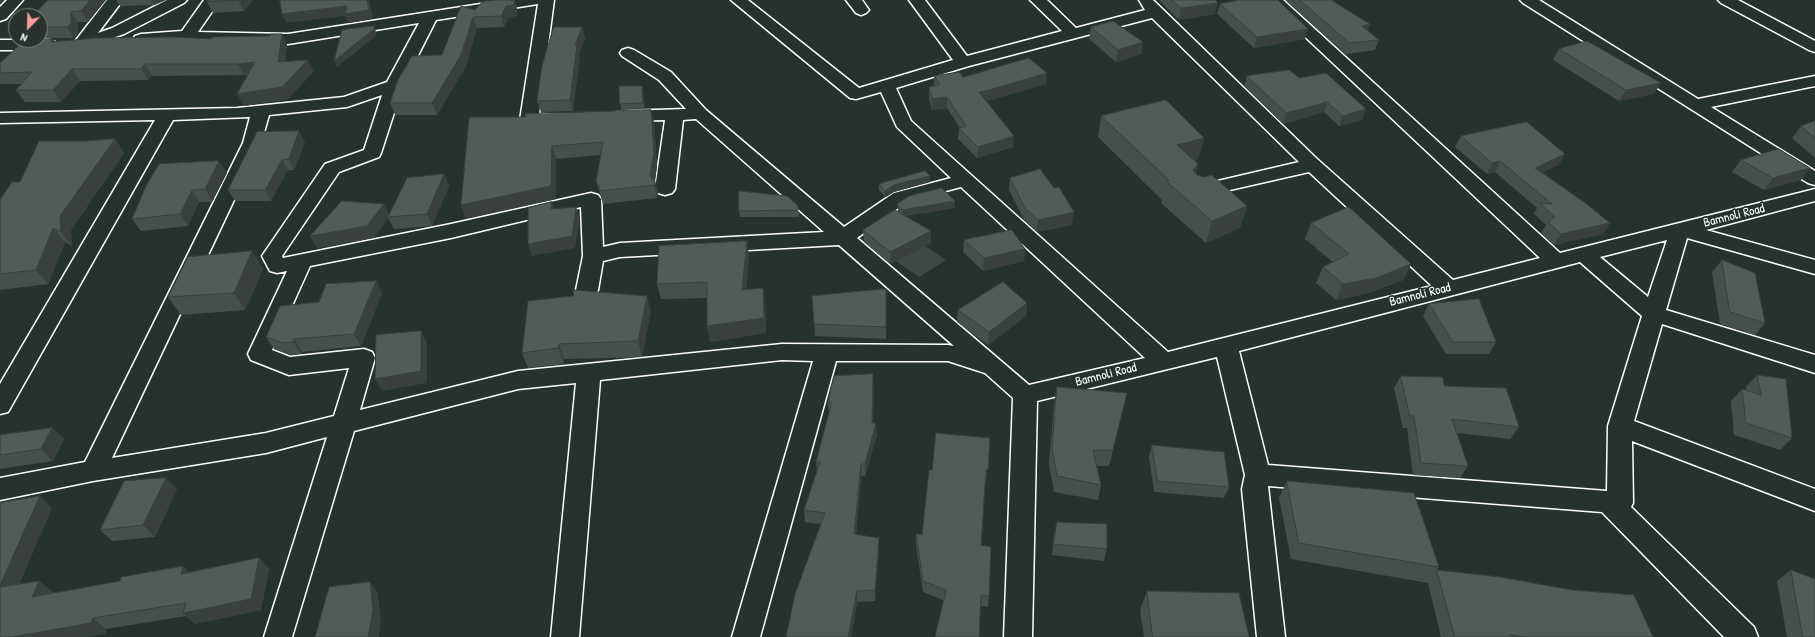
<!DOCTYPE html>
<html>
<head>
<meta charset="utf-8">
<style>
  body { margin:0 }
  #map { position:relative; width:1815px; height:637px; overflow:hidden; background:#26332d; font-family:"Patrick Hand",sans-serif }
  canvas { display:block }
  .north { position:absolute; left:8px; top:8px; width:40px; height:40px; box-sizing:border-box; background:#26332d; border:1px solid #7d8581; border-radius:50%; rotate:203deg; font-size:11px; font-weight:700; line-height:16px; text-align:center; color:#fff }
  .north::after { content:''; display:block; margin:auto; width:14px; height:18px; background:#ff9aa2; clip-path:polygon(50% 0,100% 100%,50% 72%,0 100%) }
</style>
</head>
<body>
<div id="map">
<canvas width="1815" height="637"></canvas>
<div class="north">N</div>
</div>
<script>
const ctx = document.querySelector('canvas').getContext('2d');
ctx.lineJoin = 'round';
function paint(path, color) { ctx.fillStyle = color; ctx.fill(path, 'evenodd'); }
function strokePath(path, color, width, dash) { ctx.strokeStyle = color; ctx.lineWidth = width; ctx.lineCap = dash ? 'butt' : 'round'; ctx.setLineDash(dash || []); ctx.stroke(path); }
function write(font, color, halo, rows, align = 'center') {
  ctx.font = font + ' "Patrick Hand",sans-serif'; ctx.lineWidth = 3.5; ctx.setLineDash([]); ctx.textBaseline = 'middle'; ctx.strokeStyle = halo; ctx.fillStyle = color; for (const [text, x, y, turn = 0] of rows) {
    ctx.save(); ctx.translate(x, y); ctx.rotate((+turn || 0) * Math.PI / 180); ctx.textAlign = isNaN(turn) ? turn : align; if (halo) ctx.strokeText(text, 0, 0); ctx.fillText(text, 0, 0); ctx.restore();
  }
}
paint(new Path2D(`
  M925,246L946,260L919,277L896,261Z`), '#3e4944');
const minor = new Path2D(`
  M7,0H23L6,19L0,21V7Z
  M107,0H123L98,33L112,28L167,0H187L184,3L124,34L87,47L81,49L75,47L73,44Z
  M204,0H220L198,32L288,34L506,0H554L539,114L559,115L562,119L559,123L529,125L523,124L520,120L538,4L436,20L403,85L381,153L379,157L339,172L282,256L283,258L451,224L591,193L598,195L601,199L603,247L620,243L824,232L696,119L683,120L675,189L672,193L665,195L658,193L655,189L665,120L623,121L617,120L614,116L617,112L623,111L686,109L659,80L622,56L620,53L622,50L628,48L634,50L671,72L706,110L844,227L894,193L951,178L897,127L881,92L856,99L850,98L731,0H748L859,88L953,60L909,0H925L967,56L1062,31L1030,0H1047L1076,28L1145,10L1139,0H1153L1316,158L1453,280L1540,258L1266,0H1283L1560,253L1815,189V201L1706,230L1815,260V274L1687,238L1666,310L1815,355V373L1662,324L1634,421L1815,489V511L1632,441L1633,503L1631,507L1754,627L1758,637H1724L1602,512L1268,486L1285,637H1257L1242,489L1245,475L1217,357L1037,401L1032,637H1004L1013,398L985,373L948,361H836L760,637H732L813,361L782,360L600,380L579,637H551L576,383L518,389L354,431L292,637H264L327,437L266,453L93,481L0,500V478L85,462L243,143L250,117L173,120L8,412L0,414V384L155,120L0,123V113L237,108L344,97L387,82L419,23L288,44L187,41L141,44L135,42L133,39L135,36L141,34L182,31ZM1152,18L1299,162L1192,187L1189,191L1192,195L1199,197L1309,172L1432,286L1168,352L911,121L896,88L969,66ZM382,95L364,150L325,164L262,256L270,271L277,273L287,271L248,354L251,360L289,375L349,368L334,416L266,433L112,458L261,143L269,115L347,107ZM961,187L1145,358L1029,385L857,238L908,201ZM581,207L583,256L576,290L579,295L587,297L595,295L598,290L603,261L620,257L839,245L954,346L948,345L782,344L518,371L360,410L375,358L372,352L364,349L290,357L272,350L310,266L451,238ZM1667,240L1648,297L1600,257ZM1580,262L1642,316L1608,426L1607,491L1268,465L1239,351Z
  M846,0H862L869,10L866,13L861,15L856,13Z
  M1520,0H1539L1698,99L1815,76V86L1711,107L1815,171V185L1808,183L1523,3Z
  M1718,0H1738L1815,41V52L1809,50L1721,3Z
  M0,40H49L55,42L57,45L55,48L49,50H0Z`);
strokePath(minor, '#fff', 3);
paint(minor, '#26332d');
paint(new Path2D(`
  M106,0L88,22H78V33L74,38H40V16Z
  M116,0H166L154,5L120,6Z
  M209,0H253L244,11L213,13L207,2Z
  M1159,0H1215V14L1179,20Z
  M1286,0H1331L1370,24L1367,30L1379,40L1375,50L1346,54L1286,1Z
  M1220,4L1308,29L1305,39L1254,48L1217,14Z
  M517,9V16L509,17L504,27L477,28L466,66L437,115H395L390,103L442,55L475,10Z
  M582,27L585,38L579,53L580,56L573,111L541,112L537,101Z
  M1091,27L1143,42L1141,54L1116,62L1089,39Z
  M282,34L287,45L285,62L314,71L288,99L244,106L248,75L152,76L148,80L80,81L61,102H25L16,90L22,84H0V63L53,39L55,41L210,39L270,36Z
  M1559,49L1654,94L1619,101L1553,60Z
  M934,76L963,77L1046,84L987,101L1013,147L977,158L958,139L959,128H960L947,108L932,110L929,98V87L934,86Z
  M1247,76L1299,78L1362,120L1339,126L1324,112L1283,124L1244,86Z
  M642,86L643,92L645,109L622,110L620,104Z
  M651,110L654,123L657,166L655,181L658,194L657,198L603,204L596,181L601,155L556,159V199L466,218L461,205L525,117Z
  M1101,116L1204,138L1198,159L1195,160L1198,164L1196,173L1197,175L1247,206L1240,228L1206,243L1161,203L1162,200L1098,137Z
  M1815,121V158L1792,138L1801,126Z
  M1461,136L1559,165L1542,172L1610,223L1603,234L1554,245L1541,233L1546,225L1534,214L1537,208L1495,172L1487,174L1455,147Z
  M115,139L124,153L71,230L72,246L65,242L48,284L0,290V200L20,182L87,141Z
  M305,142L294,170H288L271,201H235L228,190Z
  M1741,160L1801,180L1764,190L1732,172Z
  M227,173L212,202H199L188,226L141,231L132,219Z
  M444,174L449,186L432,226L394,229L388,218L373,238L317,248L384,204L389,215Z
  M1010,178L1072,225L1037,232L1024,220L1009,190Z
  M930,182L894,192L886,197L879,190V184Z
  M787,196L799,212V217H740L739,211Z
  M955,201V208L905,216L931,231V243L890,264L864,242L863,230L899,213L898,210L897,204Z
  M1311,223L1411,264L1403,280L1369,293L1336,300L1316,283L1323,267L1333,262L1305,239Z
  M964,240L1025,249L1024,261L983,271L963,252Z
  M747,241L749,257L746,289L765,303L766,333L710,342L707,326V298L661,299L657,284Z
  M252,251L263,269L245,310L181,315L168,297Z
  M1722,260L1765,323L1755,335L1720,324L1712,272Z
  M376,281L382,293L361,346L302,352L301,354L291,355L274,349L266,337L319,302Z
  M886,289V339L815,336L812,296Z
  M1027,303L1026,316L988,345L957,322L958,310Z
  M1429,304L1496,342L1489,354H1446L1423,316Z
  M651,311L642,357L564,359V364L528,368L522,353Z
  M1757,375L1792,438L1780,450L1734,435L1731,401L1742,389L1747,391L1746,387Z
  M1401,376L1444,386L1519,427L1510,439L1457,433L1468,466L1460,478L1413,475L1407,428H1403L1394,388Z
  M874,386L873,423L877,435L865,476H861L856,535L879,538V549L875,601L857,602L851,637H786L821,524L805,522L804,510L817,472L816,462L829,412L828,402Z
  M1057,387L1127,393L1109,466H1097L1101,485L1098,500L1054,492L1049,464L1054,403Z
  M52,428L64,439L53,461L0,469V435Z
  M990,438L986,482H985L981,545L989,596L988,607L943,600L923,592L916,545V534L922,535L932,470Z
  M1152,445L1229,487L1224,498L1154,492L1149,457Z
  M1287,481L1439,567L1437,570L1653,637H1441L1428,583L1291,559L1279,498Z
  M177,489L155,537L112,541L100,530Z
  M40,496L52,508L19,584L39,581L53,592L52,593L189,572L259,558L269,569L261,610L195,624L186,616L106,629L105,634L0,637Z
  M1057,522L1107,549L1104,561L1052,555L1054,533Z
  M1791,570L1815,637H1787L1777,581Z
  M1147,591L1249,637H1144L1140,610Z`), '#464f4b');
paint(new Path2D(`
  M0,0H4L0,4Z
  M90,0H106L88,22L81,11Z
  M151,0H166L154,5Z
  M238,0H253L244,11Z
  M367,0H369L373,19L349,23L345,16L286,23L282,14Z
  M514,0H515L517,9V16L509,17L504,27L501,16L506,6Z
  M1218,3L1215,14L1179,20L1181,8Z
  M71,12L78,22V33L74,38L67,27Z
  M473,17L477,28L466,66L437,115L432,103Z
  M1370,24L1366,34L1362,26Z
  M374,26L377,35L337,67L334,61Z
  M582,27L585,38L579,53L580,56L573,111L570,100L575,45Z
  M1308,29L1305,39L1254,48L1257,37Z
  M282,34L287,45L283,74L278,62Z
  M1143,42L1141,54L1116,62L1118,50Z
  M308,60L314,71L288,99L244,106L237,94Z
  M255,62L261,73L244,76L238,64Z
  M145,64L152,76L148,80L141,69Z
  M72,69L80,81L61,102L53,90Z
  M1047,73L1046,84L988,101L979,102V92Z
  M1661,83L1654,94L1619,101L1626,90Z
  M642,86L643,92L645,109L643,103Z
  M947,97V108L932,110V99Z
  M1327,102L1324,112L1283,124L1286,113Z
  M1366,109L1362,120L1339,126L1343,116Z
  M651,110L654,123L657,166L655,181L658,194L657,198L654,185L650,176Z
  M299,131L305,142L294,170L289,159Z
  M1014,136L1013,147L977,158L978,147Z
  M1204,138L1198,159L1172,166L1177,145Z
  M115,139L124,153L71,230L72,246L61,232L60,216Z
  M552,146L556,159V199L466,218L461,205Z
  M1565,154L1559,165L1529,178L1535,168Z
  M282,160L288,170L271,201L265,190Z
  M219,161L227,173L212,202L205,189Z
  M1500,161L1495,172L1487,174L1492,163Z
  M1198,164L1193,185V170Z
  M1810,168L1801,180L1764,190L1773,178Z
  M444,174L449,186L432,226L427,214Z
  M930,176V182L894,192L886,197L885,191L894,185Z
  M192,190L199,202L188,226L180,214Z
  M955,201V208L902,216V210Z
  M552,202L555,215L551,209Z
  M384,204L389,216L388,217V218L373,238L317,248L310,236Z
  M1247,206L1240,228L1206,243L1212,221Z
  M576,207L580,219L575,248L532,256L528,244Z
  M1074,212L1072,225L1037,232L1038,220Z
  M1610,223L1603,234L1554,245L1561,234Z
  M53,228L65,242L48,284L36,270Z
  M931,231V243L890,264V252Z
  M747,241L749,257L745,305L742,290Z
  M1025,249L1024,261L983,271L984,258Z
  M252,251L263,269L245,310L234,293Z
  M1411,264L1403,280L1369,293L1336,300L1343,284Z
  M376,281L382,293L361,346L354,334Z
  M763,288L765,303L766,333L710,342L707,326Z
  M647,296L651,311L642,357L638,341Z
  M1027,303L1026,316L988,345L989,332Z
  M421,331L427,343V383L382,391L375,379Z
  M294,339L302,352L301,354L293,342Z
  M559,344L564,359V364L558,348Z
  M873,374L874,386L873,435L872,423Z
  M876,423L877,435L865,476V464Z
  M52,428L64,439L53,461L41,449Z
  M861,464V476L855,546L854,534Z
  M166,478L177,489L155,537L143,525Z
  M40,496L52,508L13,599L0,588V585Z
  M879,538V549L875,601V590Z
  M259,558L269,569L261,610L195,624L183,613Z
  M183,566L195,577L181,574Z
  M39,581L53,592L46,608L32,597Z
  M370,582L378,593L381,621L379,637H368Z
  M857,591V602L851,637H848Z
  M93,618L106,629L105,634L88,637H12Z`), '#39403d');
const building = new Path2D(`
  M48,0H90L81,11L71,12V23L67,27H40V16H33Z
  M209,0H239L207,2Z
  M280,0H367L369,10L345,14L347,6L282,14Z
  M498,0H514V5L506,6L501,16L473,17L461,55L432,103H390L398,80L412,56L442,55L461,6L475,10L482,2Z
  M1172,0H1215L1218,3L1181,8Z
  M1240,0H1278L1308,29L1257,37L1220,4Z
  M1300,0H1331L1370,24L1362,26L1379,40L1350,43Z
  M1113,21L1143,42L1118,50L1091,27Z
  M374,26V29L334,61L342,30Z
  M554,27H582L575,45H577L570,100L537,101L542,66Z
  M271,34H282L278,62L308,60L282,87L237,94L255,62L238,64H145L141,69H72L53,90H16L32,72L0,73V63L25,40L53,39L51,42L96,38L175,37L210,39L213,37L270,36Z
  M1587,41L1661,83L1626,90L1559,49Z
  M1029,58L1047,73L989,90L979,92L1014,136L978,147L959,128L966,126L947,97L932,99L929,87L940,84L934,76L959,72L963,77Z
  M1289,70L1299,78L1326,73L1366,109L1343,116L1327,102L1286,113L1247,76Z
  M619,86H642L643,103L620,104Z
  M1166,100L1204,138L1177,145L1198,164L1193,170L1197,175L1204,177L1212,175L1247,206L1212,221L1166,181L1169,180L1101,116Z
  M651,110L654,153L650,176L655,181L654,185L599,191V186L596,181L603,142L552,146L551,186L461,205L469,117H525L526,114Z
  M1815,121V138L1801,126Z
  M1527,122L1565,154L1535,168L1584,202L1610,223L1561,234L1548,222L1555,217L1540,203L1552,204L1500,161L1492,163L1461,136Z
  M299,131L289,159L282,160L265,190H228L257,132Z
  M115,139L60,216L61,232L53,228L36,270L0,274V200L12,182H20L39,141H87Z
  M1779,149L1810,168L1773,178L1741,160Z
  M219,161L205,189L192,190L180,214L132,219L146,186L159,164Z
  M1040,169L1054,188L1059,187L1074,212L1038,220L1025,208L1010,178Z
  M925,171L930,176L894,185L885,191L879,184Z
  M444,174L427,214L388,217L407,178Z
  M942,188L955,201L902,210L897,204L909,196Z
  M739,191L787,196L798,206V210L739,211Z
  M342,201L384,204L367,226L310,236Z
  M552,202L551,209L576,207L572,236L528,244V208Z
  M1349,207L1411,264L1376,278L1343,284L1323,267L1349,254L1311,223Z
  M895,210L931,231L890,252L863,230Z
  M1012,230L1025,249L984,258L964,240Z
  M747,241L742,290L763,288L764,318L707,326V282L657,284L659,246Z
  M252,251L234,293L168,297L188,257Z
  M1722,260L1755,273L1765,323L1730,312Z
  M376,281L354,334L294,339L293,342L284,343L266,337L280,306L319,302L326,284Z
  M1003,282L1027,303L989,332L958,310Z
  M886,289V327L814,324L812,296Z
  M574,290L647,296L638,341L559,344L558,348L522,353L528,301L573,296Z
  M1479,299L1496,342H1453L1429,304Z
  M421,331V371L375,379L376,335Z
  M873,374L872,423H876L865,464H861L854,534L879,538L875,590L857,591L848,637H786L795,594L825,513L804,510L820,462H816L832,402H828L834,376Z
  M1757,375L1786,379L1792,438L1746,423L1742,389L1761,395Z
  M1401,376L1443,377L1444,386L1506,388L1519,427L1452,419L1468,466L1421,463L1414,416H1410Z
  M1057,387L1127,393L1113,450H1093L1101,485L1057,476L1052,448Z
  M52,428L41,449L0,455V435Z
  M936,433L990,438L988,470H986L981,545L991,547L989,596L981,595L979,637H935L946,590L923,581L916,534L922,535L929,470H932Z
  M1152,445L1224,452L1229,487L1158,481Z
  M166,478L143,525L100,530L124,481Z
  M1287,481L1414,493L1439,567L1299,543Z
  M40,496L0,585V503Z
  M1057,522L1107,524V549L1054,544Z
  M259,558L251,599L183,613L186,603L93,618L91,623L12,637H0V587L39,581L32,597L120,581L121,577L183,566L181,574Z
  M1437,570L1500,577L1572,590L1634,595L1653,637H1525L1510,635V637H1455Z
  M1791,570L1815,579V637H1803Z
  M370,582L373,610L368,637H315L329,587Z
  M1147,591L1239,593L1249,637H1153Z`);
paint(building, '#515c57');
strokePath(building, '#39403d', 1);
write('13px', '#fff', '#26332d', [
  ["Bamnoli Road",1734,216,-14],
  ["Bamnoli Road",1420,295,-14],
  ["Bamnoli Road",1106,375,-14]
]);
</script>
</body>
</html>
